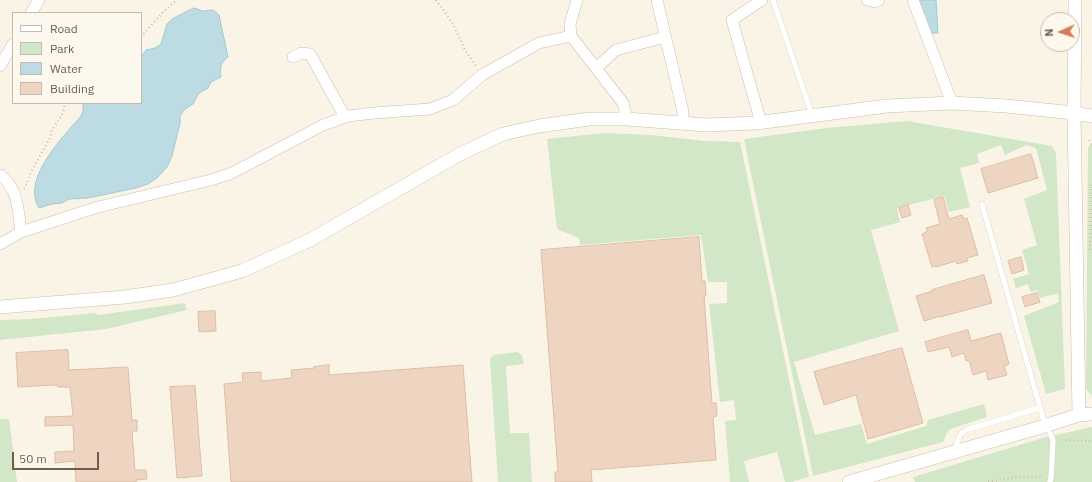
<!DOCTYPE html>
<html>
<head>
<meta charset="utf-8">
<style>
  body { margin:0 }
  #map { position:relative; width:1092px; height:482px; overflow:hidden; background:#faf4e7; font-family:"IBM Plex Sans",sans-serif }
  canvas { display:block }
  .legend { position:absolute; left:12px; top:12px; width:130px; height:92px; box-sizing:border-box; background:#fdf8ed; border:1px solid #c5baad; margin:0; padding:5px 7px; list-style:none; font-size:12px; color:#715c4e }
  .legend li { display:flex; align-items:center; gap:8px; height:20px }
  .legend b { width:20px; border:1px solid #c5baad }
  .north { position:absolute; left:1040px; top:12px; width:40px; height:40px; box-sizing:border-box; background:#fdf8ed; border:1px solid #c5baad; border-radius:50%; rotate:267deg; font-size:11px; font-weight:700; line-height:16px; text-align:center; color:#715c4e }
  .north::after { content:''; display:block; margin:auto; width:14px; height:18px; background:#d87b58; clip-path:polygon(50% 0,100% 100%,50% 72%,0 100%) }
  .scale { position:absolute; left:12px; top:452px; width:87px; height:18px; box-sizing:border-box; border:2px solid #715c4e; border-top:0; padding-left:5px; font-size:12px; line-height:14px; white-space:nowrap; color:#715c4e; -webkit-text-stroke:3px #fdf8ed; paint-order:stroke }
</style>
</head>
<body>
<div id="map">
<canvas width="1092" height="482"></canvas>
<ul class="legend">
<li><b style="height:5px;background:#fff"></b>Road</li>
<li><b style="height:11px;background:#d2e7c7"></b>Park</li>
<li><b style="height:11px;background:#bddbe2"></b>Water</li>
<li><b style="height:11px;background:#edd5c1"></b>Building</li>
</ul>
<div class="north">N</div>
<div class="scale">50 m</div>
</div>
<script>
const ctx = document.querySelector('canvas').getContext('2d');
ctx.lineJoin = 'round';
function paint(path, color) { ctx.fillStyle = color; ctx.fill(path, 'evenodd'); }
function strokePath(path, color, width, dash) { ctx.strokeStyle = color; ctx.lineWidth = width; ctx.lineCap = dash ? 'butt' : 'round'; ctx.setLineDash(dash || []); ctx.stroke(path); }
paint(new Path2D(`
  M907,121L1052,146L1056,153L1065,389L1046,394L1024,316L1059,302L1058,293L1040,298L1037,290L1031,292L1028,284L1016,288L1013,279L1029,274L1022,250L1037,245L1024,199L1047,190L1036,148L1026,145L1005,155L1001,145L977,154L979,163L960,168L970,207L949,212L944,196L897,208L900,222L871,230L899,331L794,362L815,435L861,424L867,444L926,426L928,420L984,404L987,417L953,428L948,431L943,442L813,476L744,139L827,128Z
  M605,133L651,135L705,141L740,142L809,477L791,482H785L777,452L744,461L749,482H730L725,421L736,420L734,400L720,402L709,304L727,303V282H708L701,235L580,245L579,238L557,229L547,139Z
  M1092,144V396L1086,389L1088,147Z
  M185,303L187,310L106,329L0,340V320L30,319L96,313L98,315Z
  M517,352L522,355L524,364L506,366L510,433H529L532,482H498L490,359L493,355Z
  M0,419H9L17,482H0Z
  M1092,427V482H915L913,477L1046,437Z`), '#d2e7c7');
const water = new Path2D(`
  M919,0H936L938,33H932Z
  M194,8L203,11L213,10L219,15L228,57C220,64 220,67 221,77L211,82L208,88L199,93L193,104L184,110L180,116V124L172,156L167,167L157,178L148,184L136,188L88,198L69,199L62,203L52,204L39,208C21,179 63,137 81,116L83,111V103H141V57L146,50L155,48L161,44L167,24L172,19Z`);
paint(water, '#bddbe2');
strokePath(water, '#a4c9d3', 1);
const building = new Path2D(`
  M1031,154L1038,178L988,193L981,169Z
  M943,197L949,219L962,215L964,219L967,218L978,255L967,258L968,261L957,264L956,261L936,267V266L932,267L922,234L927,232L926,228L940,224L934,200Z
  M908,205L911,215L902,218L899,208Z
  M699,237L702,281H705L706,296H704L712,403H716L717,416L713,417L716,460L591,470L592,482H555V472H558L541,250Z
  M1021,257L1024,270L1012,274L1008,261Z
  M984,275L992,303L940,317V316L924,321L916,296L933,291L932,290Z
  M1037,293L1040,302L1025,307L1022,297Z
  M215,311L216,331L199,332L198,312Z
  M968,330L971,341L1001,333L1009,364L1004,366L1007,375L988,380L986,371L973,375L969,360L966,361L964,353L952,357L949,347L928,352L925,342Z
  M902,348L923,423L868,439L856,395L824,405L814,372Z
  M68,350L69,370L128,367L132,420H137V431H132L135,470H146L147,479L136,480V482H76L75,461L55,463V452L74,451L73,425L45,426V417L73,416L70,387H58L57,385L18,387L16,353Z
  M329,365V375L463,365L472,482H231L224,384L243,382L242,373L261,372V381L292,378L291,370L315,368L314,367Z
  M195,386L202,476L177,478L170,387Z`);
paint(building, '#edd5c1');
strokePath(building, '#debda3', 1);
const service = new Path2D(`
  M773,0L812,115
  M982,204L1045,425
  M954,451L960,435L966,430L1039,408
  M1050,482L1051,478L1053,440L1050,433`);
const minor = new Path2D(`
  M577,0L570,24L571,36L623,103L627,119
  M657,0L683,112V123
  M867,0L875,2L879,0
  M913,0L952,103
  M31,13L39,0
  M293,57L301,53L310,54L345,117
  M0,66L13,44
  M596,68L616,50L665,37
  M761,123L732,20L762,0
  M0,175C19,189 18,211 21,232
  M0,244L21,232L98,207L211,180L232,173L323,125L348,116L374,113L430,109L453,100L482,75L539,43L571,36`);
const tertiary = new Path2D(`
  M1075,0L1074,113L1079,415
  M0,307L125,297L173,290L242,271L310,240L460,154L503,134L539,126L589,119H627L706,125L756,123L887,106L952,103L1006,106L1074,113L1092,116
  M849,482L1038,428L1079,415L1092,414`);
strokePath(service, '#cbbcae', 6);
strokePath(minor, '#cbbcae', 12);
strokePath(tertiary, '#cbbcae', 14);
strokePath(new Path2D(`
  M436,0L452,22L465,50L476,66
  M141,37L164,11L177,0
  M1089,140L1092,146
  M1092,185L1090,249L1092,253
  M24,189L26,185L31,172L50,138L52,130L63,113L65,103
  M1061,440L1092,441
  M988,482L1016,477H1042`), '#d2b8a4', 2, [1, 3]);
strokePath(service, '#fff', 5.5);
strokePath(minor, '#fff', 11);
strokePath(tertiary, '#fff', 13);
</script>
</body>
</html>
